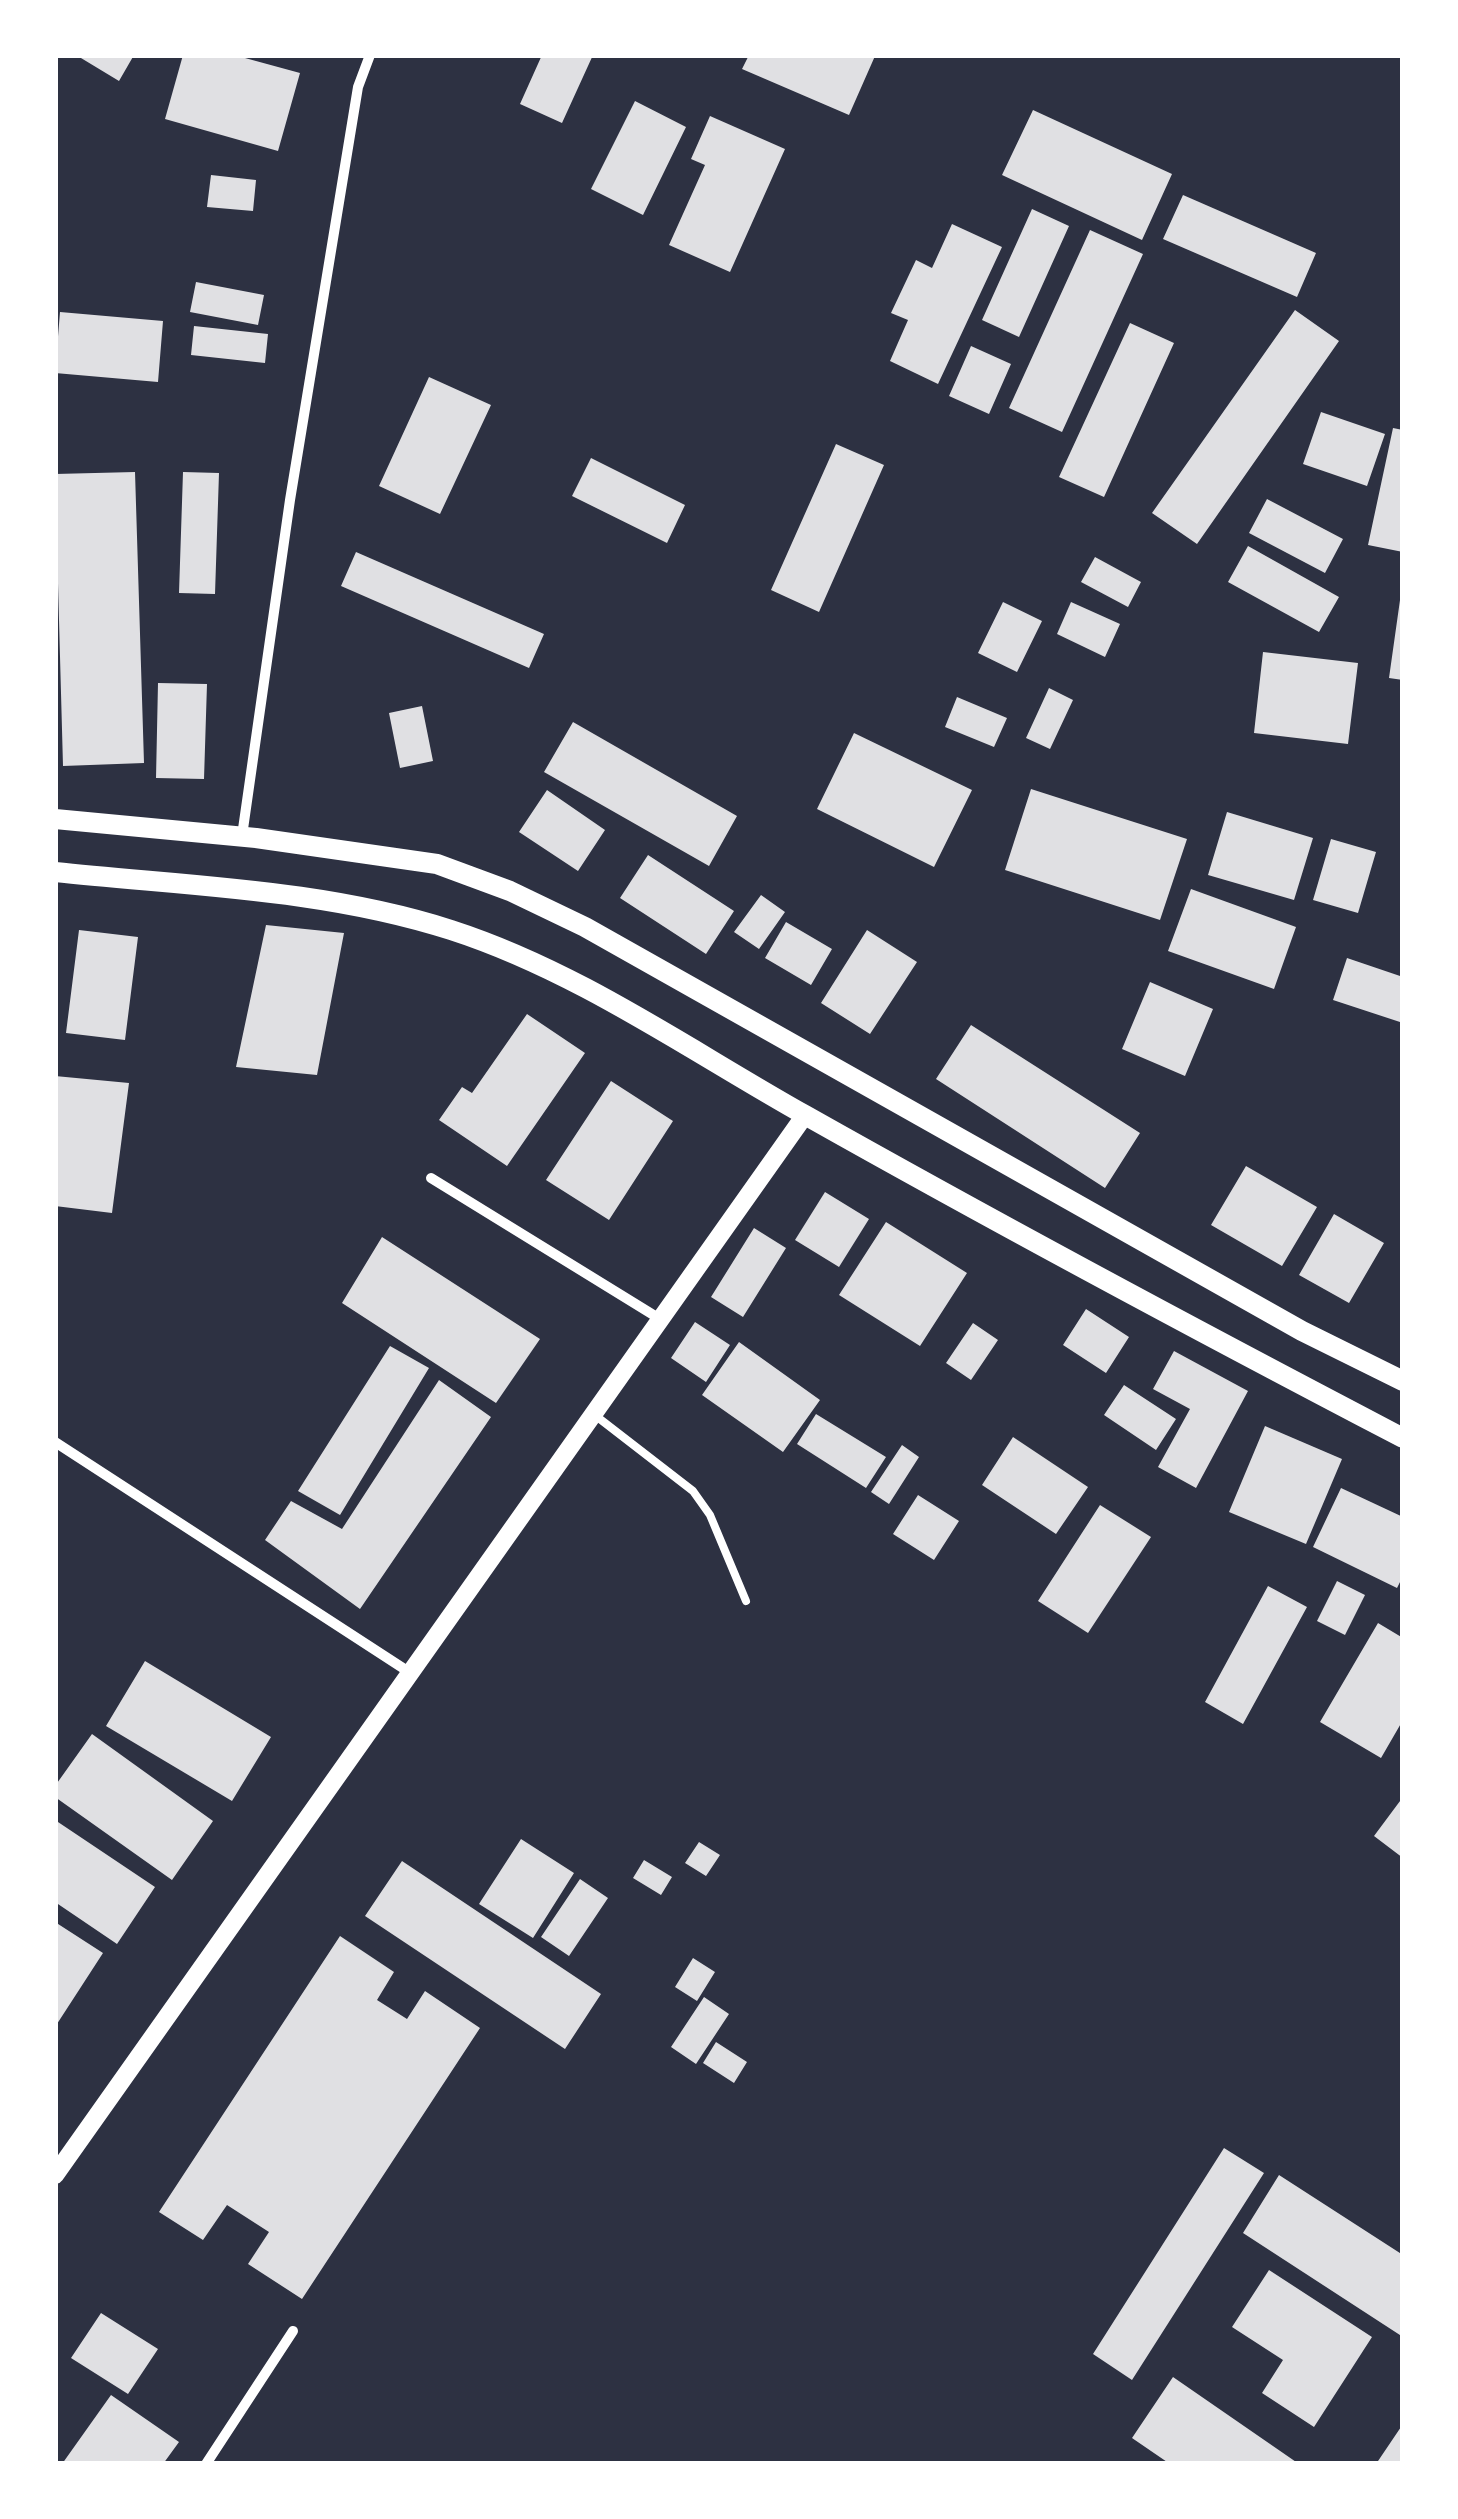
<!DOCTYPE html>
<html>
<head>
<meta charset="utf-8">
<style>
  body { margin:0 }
  #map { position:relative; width:1458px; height:2519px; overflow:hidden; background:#2d3142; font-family:Helvetica,sans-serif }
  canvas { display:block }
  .frame { position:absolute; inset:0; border:58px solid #fff; pointer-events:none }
</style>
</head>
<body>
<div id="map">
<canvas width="1458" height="2519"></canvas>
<div class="frame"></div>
</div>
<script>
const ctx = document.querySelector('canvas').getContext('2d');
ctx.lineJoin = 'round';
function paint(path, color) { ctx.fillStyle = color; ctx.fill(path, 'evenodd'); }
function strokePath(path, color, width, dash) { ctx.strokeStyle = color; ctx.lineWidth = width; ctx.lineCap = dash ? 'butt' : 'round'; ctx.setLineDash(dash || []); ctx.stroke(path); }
paint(new Path2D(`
  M76,55H134L119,81Z
  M183,55H234L300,73L278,151L165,119Z
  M542,55H593L562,123L520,104Z
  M749,55H872L875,56L849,115L742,69Z
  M635,101L686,127L643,215L591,189Z
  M1033,110L1172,174L1142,240L1002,175Z
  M710,116L785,149L730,272L669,245L705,165L691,159Z
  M211,175L256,180L253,211L207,207Z
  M1183,195L1316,253L1297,297L1163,239Z
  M1032,209L1069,226L1019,337L982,320Z
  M952,224L1002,247L938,384L890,361L908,320L891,313L916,260L932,268Z
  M1090,230L1143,254L1062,432L1009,408Z
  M196,282L264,295L258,325L190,312Z
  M1295,310L1339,341L1197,544L1152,513Z
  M60,312L163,321L158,382L55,373Z
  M1130,323L1174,343L1104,497L1059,477Z
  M194,326L268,334L265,363L191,355Z
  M971,346L1011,364L989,414L949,396Z
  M429,377L491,405L440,514L379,486Z
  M1321,412L1385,434L1367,486L1303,464Z
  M1393,428L1403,430V552L1368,545Z
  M836,444L884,465L819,612L771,590Z
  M591,458L685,505L667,543L572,496Z
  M135,472L144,763L63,766L55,474Z
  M183,472L219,473L215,594L179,593Z
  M1267,499L1343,539L1325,573L1249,533Z
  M1248,546L1339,597L1319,632L1228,582Z
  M356,552L544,634L529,668L341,586Z
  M1095,557L1141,582L1128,607L1081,582Z
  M1401,593H1403V680L1389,678Z
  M1003,602L1042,621L1017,672L978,653Z
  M1071,602L1120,624L1105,657L1057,634Z
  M1263,652L1358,663L1348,744L1254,733Z
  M158,683L207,684L204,779L156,778Z
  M1049,688L1073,700L1050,749L1026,738Z
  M957,697L1007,718L994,747L945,727Z
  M422,706L433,761L400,768L389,713Z
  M573,722L737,816L709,866L544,772Z
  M854,733L972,790L934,867L817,809Z
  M1031,789L1187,839L1160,920L1005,870Z
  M547,790L605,830L578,871L519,832Z
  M1227,812L1313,838L1294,900L1208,875Z
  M1331,839L1376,852L1358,913L1313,900Z
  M648,855L734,911L706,954L620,898Z
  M1191,889L1296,927L1274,989L1168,951Z
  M761,895L785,912L759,949L734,932Z
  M786,922L832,949L811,985L765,958Z
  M266,925L344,933L317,1075L236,1067Z
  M79,930L138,937L125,1040L66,1033Z
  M867,930L917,962L870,1034L821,1003Z
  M1347,958L1403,977V1023L1333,1000Z
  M1150,982L1213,1009L1185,1076L1122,1049Z
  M527,1014L585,1053L507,1166L439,1120L462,1087L472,1093Z
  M971,1025L1140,1133L1105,1188L936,1079Z
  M55,1076L129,1083L112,1213L55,1206Z
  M611,1081L673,1121L609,1220L546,1180Z
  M1246,1166L1317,1207L1282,1266L1211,1225Z
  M825,1192L869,1219L839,1267L795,1240Z
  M1334,1214L1384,1243L1349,1303L1299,1275Z
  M886,1222L967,1273L920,1346L839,1295Z
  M754,1228L786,1248L743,1317L711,1297Z
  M382,1237L540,1339L496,1403L342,1303Z
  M1086,1309L1129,1337L1106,1373L1063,1345Z
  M695,1322L730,1345L706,1382L671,1358Z
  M973,1323L998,1340L971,1380L946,1363Z
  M739,1342L820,1400L783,1452L702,1395Z
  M390,1346L429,1368L340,1515L298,1491Z
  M1174,1351L1248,1391L1196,1488L1158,1467L1190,1409L1153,1389Z
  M439,1380L491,1417L360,1609L265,1540L291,1501L342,1529Z
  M1124,1385L1176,1419L1156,1450L1104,1415Z
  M816,1414L886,1457L866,1488L797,1444Z
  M1265,1426L1342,1459L1306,1544L1229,1512Z
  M1013,1437L1088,1487L1056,1534L982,1485Z
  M902,1445L919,1457L889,1504L871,1492Z
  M1341,1488L1403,1517V1576L1397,1588L1313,1547Z
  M918,1495L959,1521L934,1560L893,1534Z
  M1100,1505L1151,1537L1088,1633L1038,1601Z
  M1337,1581L1365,1595L1345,1635L1317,1621Z
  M1268,1586L1307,1607L1243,1724L1205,1702Z
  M1378,1623L1403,1638V1720L1381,1758L1320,1722Z
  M145,1661L271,1737L232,1801L106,1726Z
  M92,1734L213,1821L172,1880L55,1797V1786Z
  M1403,1797V1858L1374,1836Z
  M55,1820L155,1887L117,1944L55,1902Z
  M521,1839L574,1873L533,1938L479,1904Z
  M699,1842L720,1855L706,1876L685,1863Z
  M644,1860L672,1877L661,1895L633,1878Z
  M402,1861L601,1994L565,2049L365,1916Z
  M580,1879L608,1898L569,1956L541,1937Z
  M55,1922L103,1953L55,2027Z
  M340,1936L394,1972L377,2000L407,2019L425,1991L480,2028L302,2299L248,2264L269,2232L227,2205L203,2240L159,2212Z
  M693,1958L715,1972L697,2001L675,1987Z
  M704,1997L729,2014L696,2064L671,2047Z
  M716,2042L747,2062L734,2083L703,2063Z
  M1224,2148L1264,2173L1132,2380L1093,2354Z
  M1279,2175L1403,2255V2337L1243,2233Z
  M1269,2270L1372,2337L1314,2427L1262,2393L1283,2360L1232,2327Z
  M101,2313L158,2349L128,2394L71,2358Z
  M1173,2377L1299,2464H1170L1132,2438Z
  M111,2395L179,2442L163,2464H62Z
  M1403,2424V2464H1376Z`), '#e0e0e3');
strokePath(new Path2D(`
  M596,1416L693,1491L710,1515L746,1601`), '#fff', 8);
strokePath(new Path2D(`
  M242,836L290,500L358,87L370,55
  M431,1178L660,1319
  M55,1442L409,1672
  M206,2464L293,2331`), '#fff', 10);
strokePath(new Path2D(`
  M55,2175L805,1115`), '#fff', 18);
strokePath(new Path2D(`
  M55,819L256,838L437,864L510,891L585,927L1302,1331L1403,1381
  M55,872C186,886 324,889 451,930C578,971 689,1050 805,1115C1002,1226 1202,1333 1403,1438`), '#fff', 20);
</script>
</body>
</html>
